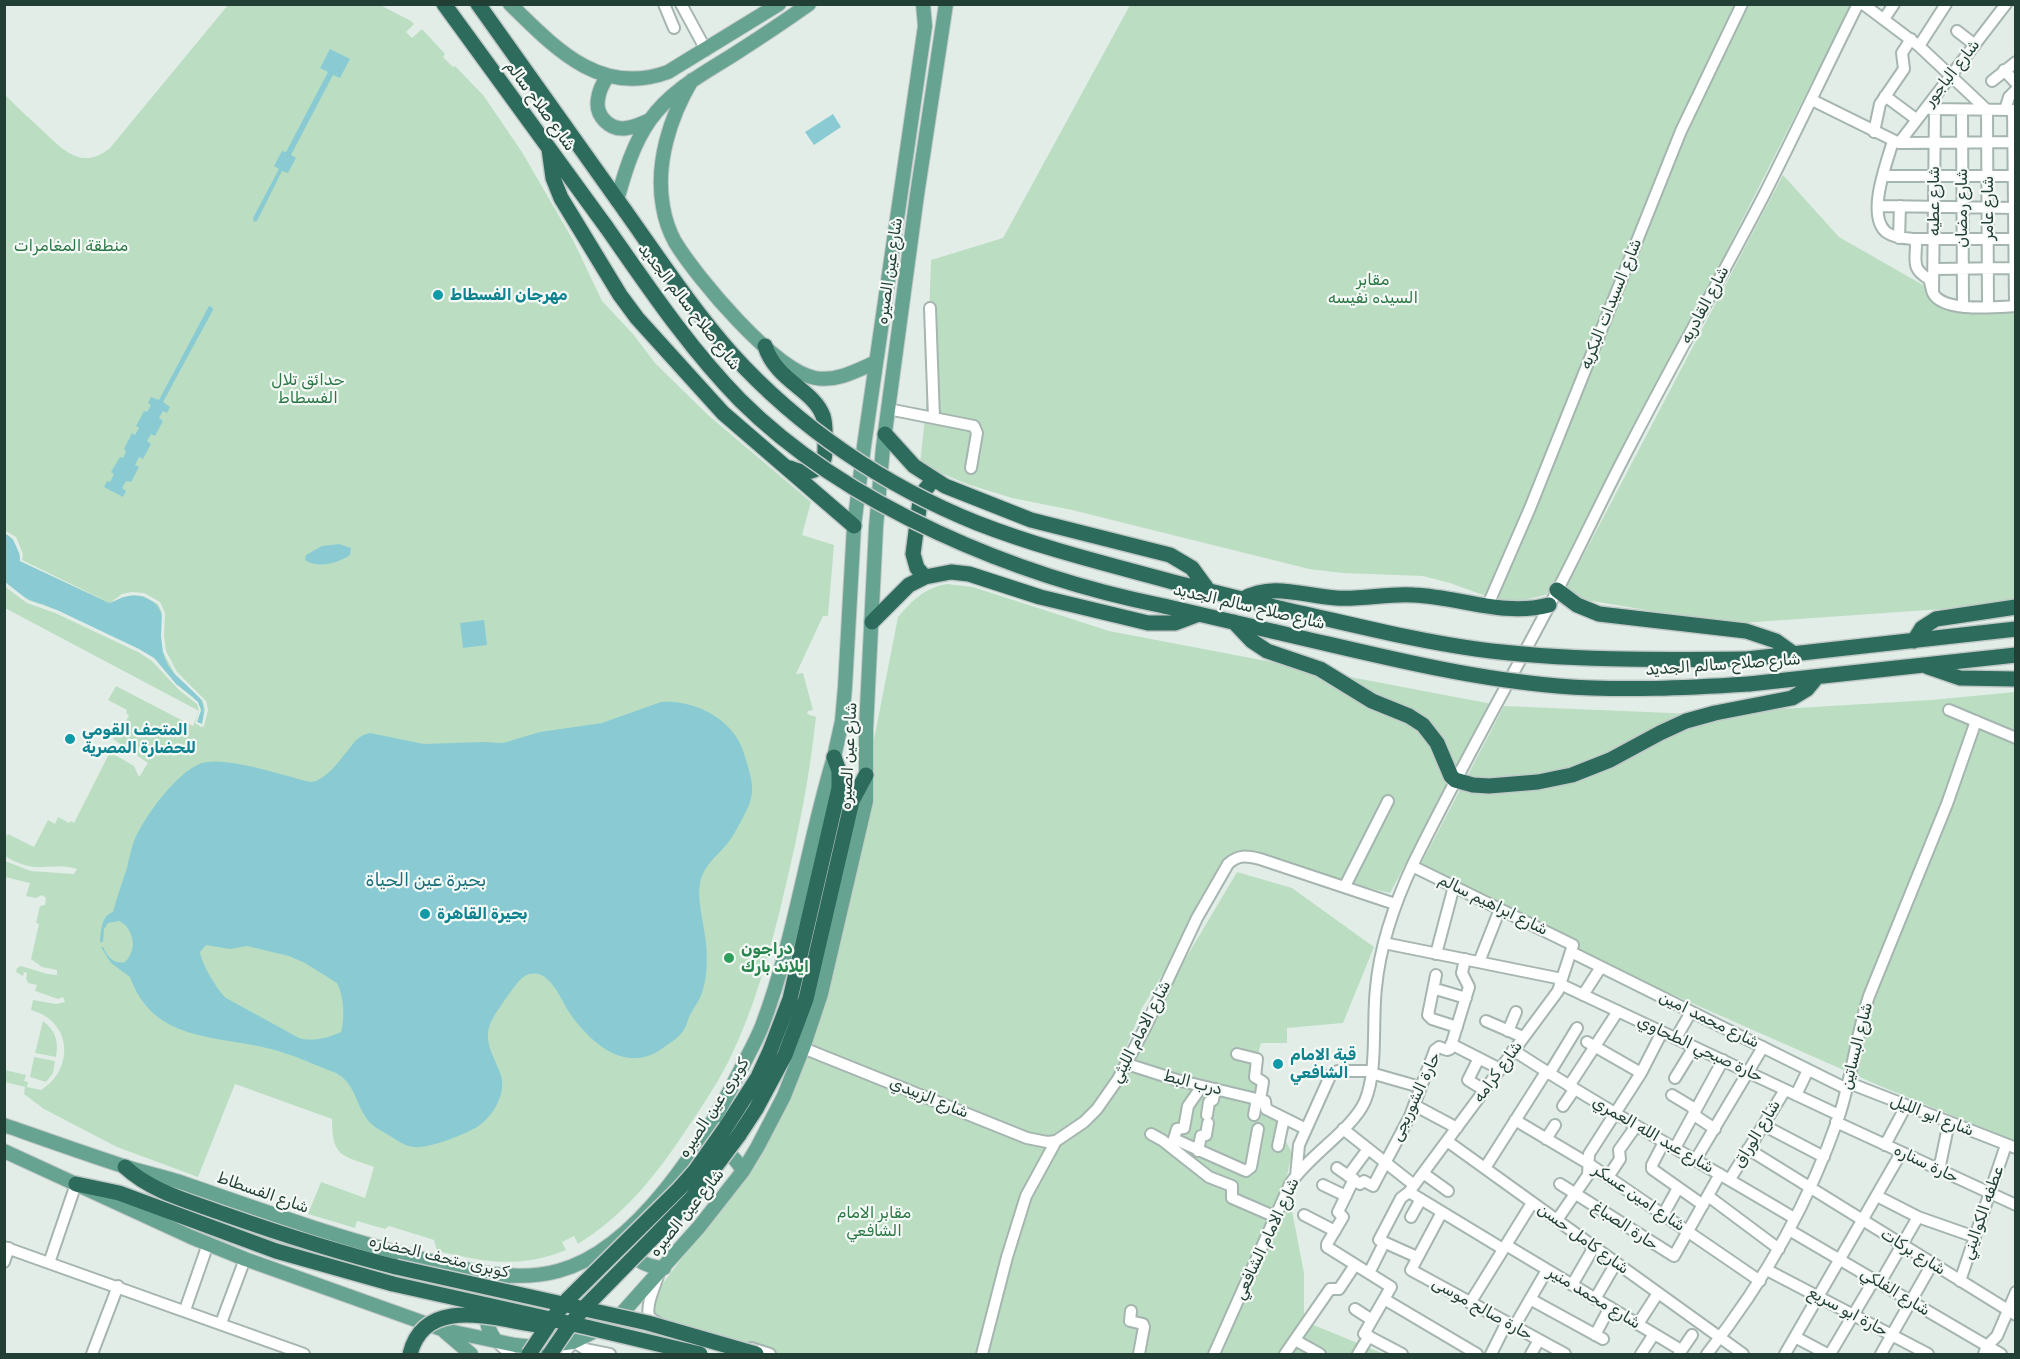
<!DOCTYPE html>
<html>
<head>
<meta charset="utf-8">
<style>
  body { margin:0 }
  #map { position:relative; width:2020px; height:1359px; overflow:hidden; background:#e3ede8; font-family:Rubik,sans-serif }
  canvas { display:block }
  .frame { position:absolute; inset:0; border:6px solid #223f36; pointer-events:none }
</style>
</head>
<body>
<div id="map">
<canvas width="2020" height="1359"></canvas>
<div class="frame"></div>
</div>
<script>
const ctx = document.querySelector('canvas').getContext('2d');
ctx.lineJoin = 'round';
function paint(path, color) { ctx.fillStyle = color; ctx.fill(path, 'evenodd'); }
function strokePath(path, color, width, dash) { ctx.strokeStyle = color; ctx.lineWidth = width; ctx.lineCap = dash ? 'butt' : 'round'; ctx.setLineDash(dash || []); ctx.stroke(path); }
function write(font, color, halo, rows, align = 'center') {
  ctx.font = font + ' Rubik,"Noto Naskh Arabic",sans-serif'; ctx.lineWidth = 4.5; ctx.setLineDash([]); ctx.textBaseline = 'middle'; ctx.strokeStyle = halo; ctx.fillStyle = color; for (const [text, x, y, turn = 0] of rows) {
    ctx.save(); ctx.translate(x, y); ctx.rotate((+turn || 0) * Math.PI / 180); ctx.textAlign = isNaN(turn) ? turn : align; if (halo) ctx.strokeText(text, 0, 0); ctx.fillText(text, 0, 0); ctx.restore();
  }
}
paint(new Path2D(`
  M228,5H380L411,21L414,24L406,32L412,38L422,29L445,54L443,57L453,67L455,66L483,95L522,152L573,240L602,301L633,334L655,363L708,415L811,502L802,535L834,545L828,616H823L796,674L803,673L813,710L808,711L807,714L816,717C809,784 795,849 779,914C767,961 754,1007 733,1052C720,1080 702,1107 684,1133C655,1177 623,1216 578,1244L574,1236L562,1242L566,1250C519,1269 485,1262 437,1251L434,1240L389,1226L385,1229L357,1221L355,1228L308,1214L321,1182L365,1198L374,1167C342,1155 332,1158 332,1119L235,1084L198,1177L117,1147L44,1109L24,1094L25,1087L5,1082V1070L26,1075L24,1081L28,1082L27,1087L41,1090C75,1069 72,1021 31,1010L33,1000L56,1004L65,1002L63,997L58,999L35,991L37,985L28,983L26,979L27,973L24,972L23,976L16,972L17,968L21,966L47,974L57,975V970L42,967L31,959L39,924L36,923L40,906L45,905L46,898L42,895L36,898L26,896L30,883L5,877V861L31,871L74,874L77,869C65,865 54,867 42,867C29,868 16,863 5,856V838L8,834L34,847L48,820L55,824L58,817L69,823L71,821L74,823L110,752L134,766L139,777L148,763L113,739L117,732L120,733L129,715L126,713L127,710L108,700L116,686L193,726L199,711L5,608V95C17,107 30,119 42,130C63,150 82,171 110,148Z
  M1130,5H1851L1558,584L1545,595L1516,602L1497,600L1450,583L1423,576L1343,573L1309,569L1072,510L1012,498L967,484L920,464L926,408L931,260L1003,238Z
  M1783,175L1839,237L1972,313L2015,311V604L1741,623L1706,620L1562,596Z
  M947,584L973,587L1109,631L1492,704L1390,893L1234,856L1142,1008L1112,1083L1090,1113L1053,1139L1038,1138L808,1044L824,994L898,617C913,600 924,588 947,584Z
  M2015,692V1141L1880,1086L1619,971L1421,864L1504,706L1695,714L1931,700Z
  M1237,872L1292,888L1374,947L1343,1023L1287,1028V1043H1261L1252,1076L1292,1153L1286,1180L1304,1273V1321L1384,1354H776L650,1315L655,1294L700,1234L807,1055L1035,1145L1062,1143L1082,1130L1118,1087L1158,1005Z
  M43,1021C56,1031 59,1042 56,1057L35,1053Z
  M34,1057L55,1061L53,1073L46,1082L30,1077Z`), '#bbdec3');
paint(new Path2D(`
  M330,49L350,59L340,78L333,75L291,155L296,158L288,173L282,171L257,221L254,222L253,218L279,169L274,166L282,151L286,152L328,72L320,68Z
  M833,114L841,127L814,145L805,132Z
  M209,306L212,307L213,310L163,402L170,407L167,413L163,411L159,418L163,421L155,436L151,434L147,441L151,444L143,459L139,457L135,465L139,467L131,482L126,481L122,488L126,491L123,497L104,487L107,481L110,482L114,474L111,472L120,457L123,458L126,451L124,449L132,433L135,435L139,428L136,426L144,411L147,412L151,405L148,403L151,397L159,400Z
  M4,533C15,538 20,550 20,561L109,603C123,597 134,592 148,599C173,610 157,640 166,661C179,689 212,688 202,724L197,722L201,710L193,697L176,684L154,658L45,605C29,601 16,594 5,582Z
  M339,544L351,548L350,555C338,563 318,569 305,560L306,555L322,546Z
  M484,620L487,645L463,648L460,623Z
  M661,702C686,700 715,711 731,730C739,739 743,749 746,760C755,789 755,797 740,823C736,830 732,838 727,844C716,857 704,865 700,883C697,900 703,919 705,936C708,955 708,980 700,998C697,1004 693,1009 690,1015C688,1019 687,1024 685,1028C680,1038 668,1044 660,1050C625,1073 591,1043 571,1015C563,1004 558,988 547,979C541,973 532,972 525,976C517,981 512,991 506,998C499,1009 490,1019 488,1032C487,1049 495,1058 500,1073C508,1092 493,1117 477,1127C463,1135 429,1149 413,1147C404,1146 395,1139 387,1134C378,1129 370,1125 365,1116C355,1100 354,1083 336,1073C315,1065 294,1055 271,1049C215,1035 153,1042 130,977L111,963L101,947H103C107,956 114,965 125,962C138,950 134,928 119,921L108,923L104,929L103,942H100C101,931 101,916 113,912C117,897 122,882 127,868C129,859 131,849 134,841C144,817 181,765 207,762C232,758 285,776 311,782C327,781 346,752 356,740L363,735L370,733L424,744L482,742L503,743L540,732L602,723ZM206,945L230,949L247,946L289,956L305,963L337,983C344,996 345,1018 341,1032C328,1038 312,1042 299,1038L226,998C218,991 201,963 200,952Z`), '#8acbd3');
paint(new Path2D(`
  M4,530L16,537L23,554L22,560L110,603L122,594L132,592L144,593L160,602L165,613L164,636L166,651L177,672L206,701L208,710L204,726L201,727L195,723L199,711L197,704L179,690L152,661L138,652L55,613L27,603L8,589L5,585V582L28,600L57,610L139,649L154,658L176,684L198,702L201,710L197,722L202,724L205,709L203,701L175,674L163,652L161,636L162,613L158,604L143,596L133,595L123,597L110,603L20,561V555L13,539L5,533Z`), '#e3ede8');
const minor = new Path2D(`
  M664,4L674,28
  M681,4L706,50
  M1863,4L1919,46L1987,110L1988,307
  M1884,19L1894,4
  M1957,31L1975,45
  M1919,46L1946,4
  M2004,70L2016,83
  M1992,81L2016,62
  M1885,96L1916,119
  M1812,100L1899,143L2016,142
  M1930,109L2016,110
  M1962,110L1963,307
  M2005,110L2009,97L2016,90
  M2013,110L2015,306
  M1874,132L1880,104L1904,69L1902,53L1911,39
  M1893,141C1887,162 1866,215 1886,232C1894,238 1904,238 1913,239H2016
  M1899,143L2006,4
  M1883,176H2016
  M1878,206L2016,208
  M1899,238L1900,206
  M1913,239L1916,243C1916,262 1911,268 1929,279C1931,283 1931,289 1933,293C1943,313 1997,307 2016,306
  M1934,269L2016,268
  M1933,293L1935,109
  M930,308L934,418
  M888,409L974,426L977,433L971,468
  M1487,607L1530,508L1681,131L1742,4
  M1949,710L2016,738
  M1412,866L1573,945L1558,991L1409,1192L1401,1198L1379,1240L1417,1257
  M1345,886L1388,801
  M1384,943L1562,979
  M1571,952L1847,1089
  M1436,954L1454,886
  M1479,962L1500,909
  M1436,975L1428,1015L1432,1019L1457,1027
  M1560,984L1839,1115
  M1439,990L1466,998
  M1583,995L1601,967
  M1486,1021L1523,1037
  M1508,1031L1516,1012
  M1676,1038L1691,1012
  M1587,1042L1641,1073
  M1451,1044L1500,1069
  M803,1048L1027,1138L1047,1142L1056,1141
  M1513,1050C1604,1110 1701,1162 1794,1218
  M1237,1054L1257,1059L1255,1077L1263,1082L1260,1100
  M1479,1058L1468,1080L1484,1090
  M1127,1064L1177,1080L1265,1101L1266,1109L1306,1129
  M1371,1073L1420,1087
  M1549,1074L1577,1028
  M1675,1078L1694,1047
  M1849,1083L2016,1148
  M1569,1086L1618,1011
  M1672,1095L1692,1107L1697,1117L1715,1129
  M1796,1095L1808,1070
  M1414,1105L1457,1128
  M1563,1106L1574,1090
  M1207,1115L1209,1102L1213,1100L1215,1089
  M1254,1115L1257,1099
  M1515,1120L1589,1164L1760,1281
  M1836,1122L2016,1205
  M1763,1125L1824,1157
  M1343,1129L1414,1185
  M1151,1134L1162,1140L1209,1177L1232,1186V1198L1276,1217
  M1174,1139L1246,1171L1251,1167L1258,1129
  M1546,1139L1555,1125
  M1447,1141L1743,1354
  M1664,1142L1652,1165V1169L1703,1205
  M1172,1145L1177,1129L1184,1128L1188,1106L1202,1086
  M1885,1145L1906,1106
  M1278,1146L1284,1118
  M1675,1148L1723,1060
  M1748,1149L2016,1315
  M1198,1151L1201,1136L1206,1135L1208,1123
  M1696,1159L1763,1047
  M1337,1168L1360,1184L1364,1181L1373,1186L1410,1116L1435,1050L1439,1047L1447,1050L1450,1049L1469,987L1462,973L1465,959
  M1485,1168L1546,1072
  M1939,1170L1949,1122
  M1423,1173L1448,1191
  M1296,1176L1299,1145L1331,1074L1338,1071H1371
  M1348,1176L1368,1149
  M1608,1177L1620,1159L1619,1150L1636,1126
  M1354,1179L1338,1212L1343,1217L1327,1244V1247L1391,1287L1364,1334L1402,1354
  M1730,1179L1785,1090
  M1560,1184L1674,1256L1720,1174
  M1323,1185L1346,1196
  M1409,1192L1503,1249
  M1708,1196L1779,1249
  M1877,1196L1918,1217L1975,1237
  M1442,1212L1411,1270L1565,1354
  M1304,1215L1335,1231
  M1663,1215L1678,1188
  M1411,1217L1421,1199
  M1557,1220L1588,1175L1589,1154L1641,1073L1662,1032
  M1789,1230L2001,1354
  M1506,1245L1681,1350
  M4,1247L304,1354
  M4,1262L9,1248
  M49,1263L76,1184
  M1767,1270L1928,1354
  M1369,1273L1384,1243
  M1960,1281L2006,1145
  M1880,1283L1918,1217
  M1572,1285L1594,1247
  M1384,1299L1477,1354
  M1530,1299L1603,1339
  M1595,1299L1616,1263
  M1470,1303L1532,1203
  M1355,1309L1372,1320
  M185,1310L208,1244
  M1131,1311L1130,1321L1143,1324L1144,1327L1139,1354
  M221,1323L245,1259
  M658,1323L649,1317C646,1304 654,1289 658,1276
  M1638,1324L1658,1293
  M1514,1327L1547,1270
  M1595,1335L1610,1307
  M1795,1337L1827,1354
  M1295,1340L1320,1354
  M496,1341L510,1354
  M574,1342L585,1349L610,1354
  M751,1348L770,1354
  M92,1354L118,1286
  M564,1354L573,1342
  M982,1354L1007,1257L1026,1196L1056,1141L1084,1122L1097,1109L1118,1079L1145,1028L1197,918L1228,864C1239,854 1247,856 1260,859L1395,904
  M1214,1354L1290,1184C1309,1155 1353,1129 1365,1101C1378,1070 1372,1022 1376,988C1380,944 1395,902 1414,862C1459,770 1510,681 1557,591C1583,541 1606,491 1632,442C1675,359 1721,278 1764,195C1796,132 1826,68 1858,4
  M1285,1354L1330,1289H1339L1355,1265
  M1358,1354L1369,1336
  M1491,1354L1507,1322
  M1531,1354L1539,1340
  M1641,1354L1654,1334
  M1679,1354L1692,1335
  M1707,1354C1764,1282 1809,1203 1839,1116C1852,1077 1856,1036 1869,996L1947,804L1976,721
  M1785,1354L1901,1153
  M1830,1354L1874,1280
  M1881,1354L1932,1264
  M1984,1354L1987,1346L1997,1336L2016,1292`);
const major = new Path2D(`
  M510,4C555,48 600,97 668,72L779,4
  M607,77C603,83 599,91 598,99C595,116 610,131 627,128C635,127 643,123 650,120
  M692,80C670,117 655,164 663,207C665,219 669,231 675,242C697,278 774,370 815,378C836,382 856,371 876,362
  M617,200C625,172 633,144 650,120C672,89 705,73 736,53C761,37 785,21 809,4
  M4,1125C44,1139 83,1153 123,1166C142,1172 161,1176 180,1182C260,1210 341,1239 423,1259C468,1270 513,1283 558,1271C638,1250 706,1139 741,1069C748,1055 756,1041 762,1026C795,939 807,846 834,757L842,721L845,687L854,526L864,446L925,26L923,4
  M716,1147C729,1152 736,1159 743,1171
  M4,1151L191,1237L245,1259L444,1330L515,1345L534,1347L573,1342L607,1325L623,1312L699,1227L743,1171L758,1146L784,1096L803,1048L821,994L866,801V729L876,527L883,447L917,195L946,4
  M621,1236C628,1256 643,1267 664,1268
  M445,1332L471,1354
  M496,1341C481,1321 482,1298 503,1283`);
const highway = new Path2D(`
  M444,4L607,228
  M478,4L626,212
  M549,149L553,178L561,198L620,295L637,318L723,413L854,526
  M765,346C776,381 814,390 823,416C826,425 825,435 825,444C825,452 826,459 820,466C811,475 800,472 790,468
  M885,434L914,466L945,486L1031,520L1170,555L1192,568L1208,590
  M925,577L917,568L913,554L920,501L925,490L933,480
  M1173,582L1283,609
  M1557,590L1577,605L1599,614L1746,631L1776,641L1794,654
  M1243,599C1272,582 1304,596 1336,598C1362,600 1388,593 1414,595C1460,597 1503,617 1549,605
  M1164,606L1276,632
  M872,622L909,585L925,577L951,572L969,574L1040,597L1148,623H1175L1199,614
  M1234,622L1252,641L1267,651L1320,669L1372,701L1409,716L1423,725L1437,743L1451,776L1455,780L1473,785L1489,786L1538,782L1572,775L1610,760L1660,733L1686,721L1715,713L1792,698L1807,689L1817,677
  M1914,641L1922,628L1936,619L2016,607
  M1747,659L2016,629
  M1928,667L1960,678L2016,679
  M1749,684L2016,655
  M726,1127L758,1077L770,1051L790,999L839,788V771L834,757
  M739,1135L756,1109L785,1055L806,999L852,801L866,775
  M125,1167C152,1192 189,1201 224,1214C281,1234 337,1252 396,1267
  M76,1184L119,1193L276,1251L393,1284`);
strokePath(minor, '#a5b5af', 14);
strokePath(major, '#c1c9c7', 16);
strokePath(highway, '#c1c9c7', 18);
strokePath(minor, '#fff', 10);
strokePath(major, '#67a391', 14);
strokePath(highway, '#2d6c5c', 15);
const highwayBridge = new Path2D(`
  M626,212C660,260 693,310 732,354C799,428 885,486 977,523C1041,548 1107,564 1173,582
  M607,228C649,288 689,348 740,400C847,507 1018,577 1164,606
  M1283,609C1347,623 1411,640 1476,649C1566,661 1656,660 1747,659
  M1276,632C1369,653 1462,678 1558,686C1621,691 1685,688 1749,684
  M396,1267L648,1323L756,1354
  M393,1284L586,1327L700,1354
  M410,1354C425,1295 494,1319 537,1325
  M529,1354L553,1318L568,1299L679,1189L695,1171L726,1127
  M550,1354L567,1329L582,1310L691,1199L739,1135`);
strokePath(highwayBridge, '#c1c9c7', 18, []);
strokePath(highwayBridge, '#2d6c5c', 15);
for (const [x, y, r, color] of [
  [438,295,6,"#0f9aa8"],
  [70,739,6,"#0f9aa8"],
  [425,914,6,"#0f9aa8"],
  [729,958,6,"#2e9e5b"],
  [1278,1064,6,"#0f9aa8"]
]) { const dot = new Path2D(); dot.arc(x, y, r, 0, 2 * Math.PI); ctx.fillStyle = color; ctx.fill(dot); strokePath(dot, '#f4f9f6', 2); }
write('16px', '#223f36', '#f4f9f6', [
  ["شارع الباجور",1952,73,-52],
  ["شارع صلاح سالم",540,106,54],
  ["شارع عطيه",1934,201,-90],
  ["شارع رمضان",1962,208,-90],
  ["شارع عامر",1988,208,-90],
  ["شارع عين الصيره",890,271,-82],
  ["شارع السيدات البكريه",1611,304,-68],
  ["شارع القادريه",1705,305,-62],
  ["شارع صلاح سالم الجديد",689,307,52],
  ["شارع صلاح سالم الجديد",1249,607,13],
  ["شارع صلاح سالم الجديد",1723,665,-4],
  ["شارع عين الصيره",849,756,-87],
  ["شارع ابراهيم سالم",1493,905,26],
  ["شارع محمد امين",1709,1020,26],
  ["شارع الامام الليثي",1141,1032,-63],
  ["شارع البساتين",1857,1046,-76],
  ["حارة صبحي الطحاوي",1700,1049,25],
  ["شارع كرامه",1498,1072,-54],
  ["درب البط",1193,1083,14],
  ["حارة الشوربجى",1416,1097,-65],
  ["شارع الزبيدي",929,1098,22],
  ["كوبرى عين الصيره",714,1108,-57],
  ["شارع ابو الليل",1932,1116,21],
  ["شارع الوراق",1757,1134,-59],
  ["شارع عبد الله العمري",1653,1135,30],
  ["حارة سناره",1926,1164,25],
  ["شارع الفسطاط",263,1193,19],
  ["شارع امين عسكر",1639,1198,34],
  ["شارع عين الصيره",687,1213,-51],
  ["عطفه الكواليني",1983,1213,-71],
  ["حارة الصباغ",1625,1226,33],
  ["شارع الامام الشافعي",1267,1239,-65],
  ["شارع كامل حسن",1583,1239,36],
  ["شارع بركات",1913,1252,32],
  ["كوبرى متحف الحضاره",439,1257,13],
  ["شارع الفلكي",1895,1292,31],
  ["شارع محمد منير",1594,1298,31],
  ["حارة صالح موسى",1482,1309,29],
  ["حارة ابو سريع",1848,1312,28]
]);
write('16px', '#2b7745', '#f4f9f6', [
  ["منطقة المغامرات",71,246],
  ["مقابر",1373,280],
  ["السيده نفيسه",1373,298],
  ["حدائق تلال",308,380],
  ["الفسطاط",308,398],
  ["مقابر الامام",874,1213],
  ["الشافعي",874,1231]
]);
write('bold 16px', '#0d838f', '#f4f9f6', [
  ["مهرجان الفسطاط",450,295],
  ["المتحف القومى",82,730],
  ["للحضارة المصرية",82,748],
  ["بحيرة القاهرة",437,914],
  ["قبة الامام",1290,1055],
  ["الشافعي",1290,1073]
], 'left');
write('bold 16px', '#27864d', '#f4f9f6', [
  ["دراجون",741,949],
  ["ايلاند بارك",741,967]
], 'left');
write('italic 18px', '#1b717c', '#f4f9f6', [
  ["بحيرة عين الحياة",426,881]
]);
</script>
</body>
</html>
